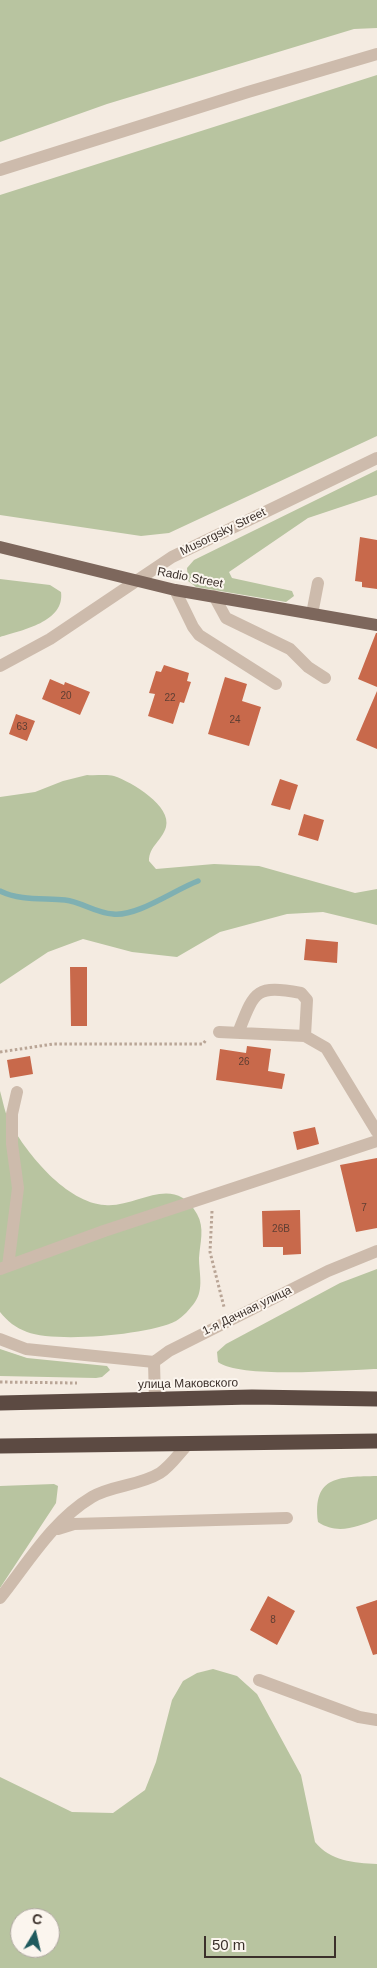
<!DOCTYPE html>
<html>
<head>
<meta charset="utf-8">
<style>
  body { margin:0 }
  #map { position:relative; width:377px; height:1968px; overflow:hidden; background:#f4ebe1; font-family:Arial,sans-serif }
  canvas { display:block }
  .north { position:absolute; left:10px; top:1908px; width:50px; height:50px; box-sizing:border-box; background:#fbf5ee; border:1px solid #aea6a0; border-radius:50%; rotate:9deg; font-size:14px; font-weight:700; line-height:20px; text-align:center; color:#3b302b }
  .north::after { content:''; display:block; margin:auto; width:18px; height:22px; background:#1f5a5e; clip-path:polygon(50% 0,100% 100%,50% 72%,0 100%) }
  .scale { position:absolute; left:204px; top:1936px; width:132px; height:22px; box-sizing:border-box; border:2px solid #3b302b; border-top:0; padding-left:6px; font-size:15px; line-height:18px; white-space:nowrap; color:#3b302b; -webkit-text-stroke:4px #fbf5ee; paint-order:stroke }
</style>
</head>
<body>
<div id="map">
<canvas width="377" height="1968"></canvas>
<div class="north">С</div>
<div class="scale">50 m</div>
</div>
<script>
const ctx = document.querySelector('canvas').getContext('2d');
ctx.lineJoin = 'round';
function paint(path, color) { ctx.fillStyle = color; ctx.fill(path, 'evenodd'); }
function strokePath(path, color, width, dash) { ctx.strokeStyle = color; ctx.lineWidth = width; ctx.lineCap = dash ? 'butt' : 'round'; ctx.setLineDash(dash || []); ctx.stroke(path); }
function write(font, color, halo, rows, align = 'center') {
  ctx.font = font + ' Arial,sans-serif'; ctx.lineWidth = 4; ctx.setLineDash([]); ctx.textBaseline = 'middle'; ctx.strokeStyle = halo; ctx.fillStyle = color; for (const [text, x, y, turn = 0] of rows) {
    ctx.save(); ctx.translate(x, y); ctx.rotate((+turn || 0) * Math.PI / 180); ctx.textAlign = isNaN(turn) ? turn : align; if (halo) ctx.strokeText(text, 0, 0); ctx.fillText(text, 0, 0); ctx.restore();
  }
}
paint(new Path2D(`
  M0,0H377V28L354,29L107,104L0,142Z
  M377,75V436L169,533L141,536L0,515V195Z
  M377,470V495L308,518L229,572L232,578L292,591L294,596L286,602L196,587L188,581L187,568L194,560Z
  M0,579L50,585L61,592C65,622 22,630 0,637Z
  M87,775C95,776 106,774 114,776C132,782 172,806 166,827C162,841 149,846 149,861L156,869L214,864L259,866L355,893L377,889V925L323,912L287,914L220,932L177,957L132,952L83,939L48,952L0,984V797L35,792L63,781Z
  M0,1091C3,1101 5,1114 10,1123C27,1154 67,1203 105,1205C138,1208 173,1172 197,1214C205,1228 200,1243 199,1258C199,1273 204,1289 195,1302C190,1309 183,1317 176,1321C149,1335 55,1343 27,1332C16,1328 7,1321 0,1312Z
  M377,1269V1369C345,1370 241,1379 218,1362L217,1352L226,1344L340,1283Z
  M0,1349L27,1358L107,1366L110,1370L102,1377L96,1378L0,1376Z
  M377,1476V1519C357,1527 337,1535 318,1522C312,1475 340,1477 377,1476Z
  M54,1484L58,1486L56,1503L0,1588V1486Z
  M213,1669L237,1676L257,1694L301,1775L315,1842C330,1861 354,1863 377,1864V1968H0V1777L72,1812L113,1813L145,1790L156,1762L172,1700L183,1681L197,1673ZM20,1918H50V1948H20Z`), '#b8c4a0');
strokePath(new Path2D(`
  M0,891C20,901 43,898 65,900C82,902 95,913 113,914C137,917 174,890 198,881`), '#7fb0b2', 5.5);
paint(new Path2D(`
  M360,537L377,540V589L362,587V582L355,581Z
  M376,633H377V687L358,679Z
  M164,665L189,673L187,681L191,682L184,703L180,702L173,724L148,716L155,694L149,693L156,671L161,672Z
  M225,677L247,684L242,701L261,707L249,746L208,734Z
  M50,679L64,685L65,682L90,692L80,715L42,699Z
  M377,691V749L356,740Z
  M16,714L35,721L27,741L9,734Z
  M280,779L298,785L290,810L271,805Z
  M304,814L324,820L318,841L298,835Z
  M306,939L338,942L337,963L304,960Z
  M70,967H87V1026H71Z
  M247,1046L271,1049L268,1071L285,1074L282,1089L216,1080L220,1049L246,1053Z
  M30,1056L33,1074L10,1078L7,1060Z
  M315,1127L319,1144L297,1150L293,1132Z
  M377,1158V1228L356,1232L340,1165Z
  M300,1210L301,1254L283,1255V1247H263L262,1211Z
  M268,1596L295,1611L277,1645L250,1630Z
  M377,1600V1654L373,1655L356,1607Z`), '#c8694b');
strokePath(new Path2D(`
  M0,1052L53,1044H203L206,1040
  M212,1211L210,1252L224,1307
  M0,1382L77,1383`), '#b9a596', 3, [2.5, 2.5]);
strokePath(new Path2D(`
  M0,170L248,92L377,54
  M175,590L193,627L199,635L276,684
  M214,596L226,618L290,649L308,667L325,678
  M312,614L318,583
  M0,666L50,639L172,557L377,458
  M219,1032L305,1036L326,1048L377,1132
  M238,1033C255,990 255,985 301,993L307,1000L305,1036
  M8,1266L18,1188L12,1144V1114L17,1092
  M0,1269L104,1231L377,1141
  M0,1339L26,1349L154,1362
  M155,1400L154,1362L169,1351L328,1271L377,1251
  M58,1529L74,1524L287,1518
  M0,1598C28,1563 52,1521 92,1497C112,1485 139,1486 160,1473C171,1466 180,1452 189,1443
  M259,1680L359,1717L377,1720`), '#cdbbac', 12);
strokePath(new Path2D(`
  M0,547L175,590L377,625`), '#7d675c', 12);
strokePath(new Path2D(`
  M0,1403L252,1397L377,1399
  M0,1446L377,1441`), '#5c4a42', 15);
write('10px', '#5e3e33', null, [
  ["20",66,696],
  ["22",170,698],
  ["24",235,720],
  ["63",22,727],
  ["26",244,1062],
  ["7",364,1208],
  ["26В",281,1229],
  ["8",273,1620]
]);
write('12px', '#3b302b', '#fbf5ee', [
  ["Musorgsky Street",223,532,-26],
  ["Radio Street",190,578,11],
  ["1-я Дачная улица",247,1311,-26],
  ["улица Маковского",188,1384,-1]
]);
</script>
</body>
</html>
